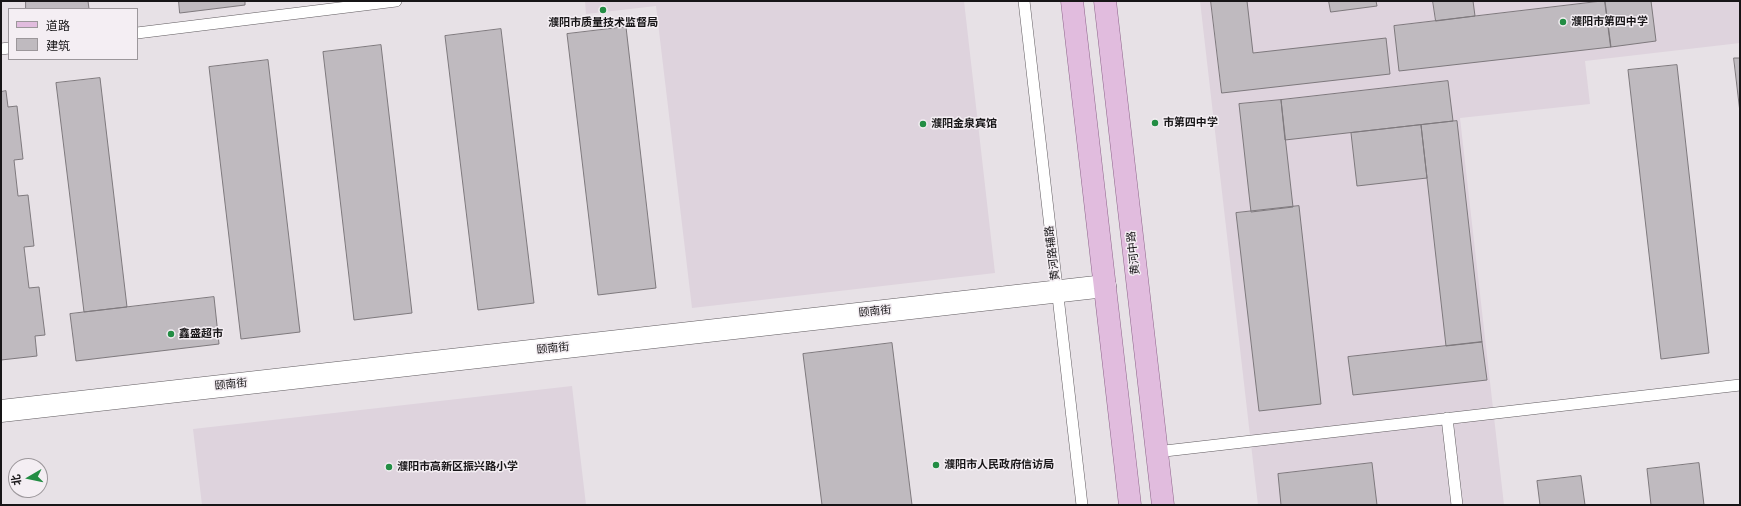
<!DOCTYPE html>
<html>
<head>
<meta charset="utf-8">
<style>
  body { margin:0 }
  #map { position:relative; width:1741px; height:506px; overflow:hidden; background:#e7e1e6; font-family:"Roboto Condensed","Noto Sans SC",sans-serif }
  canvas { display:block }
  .frame { position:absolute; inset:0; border:2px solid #171517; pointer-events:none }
  .legend { position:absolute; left:8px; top:8px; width:130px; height:52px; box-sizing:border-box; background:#f4eef3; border:1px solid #9c979b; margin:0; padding:5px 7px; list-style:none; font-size:12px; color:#171517 }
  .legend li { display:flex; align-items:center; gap:8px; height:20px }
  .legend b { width:20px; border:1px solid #9c979b }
  .north { position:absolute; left:8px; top:458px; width:40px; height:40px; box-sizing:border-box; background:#f4eef3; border:1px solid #9c979b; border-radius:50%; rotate:261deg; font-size:11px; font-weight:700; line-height:16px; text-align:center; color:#171517 }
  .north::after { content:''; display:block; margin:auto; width:14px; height:18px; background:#238d44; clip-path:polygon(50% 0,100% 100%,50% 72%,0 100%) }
</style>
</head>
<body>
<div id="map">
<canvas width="1741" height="506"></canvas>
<div class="frame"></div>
<ul class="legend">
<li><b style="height:5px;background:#e1bcde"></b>道路</li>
<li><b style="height:11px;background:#bfbabf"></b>建筑</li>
</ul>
<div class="north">北</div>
</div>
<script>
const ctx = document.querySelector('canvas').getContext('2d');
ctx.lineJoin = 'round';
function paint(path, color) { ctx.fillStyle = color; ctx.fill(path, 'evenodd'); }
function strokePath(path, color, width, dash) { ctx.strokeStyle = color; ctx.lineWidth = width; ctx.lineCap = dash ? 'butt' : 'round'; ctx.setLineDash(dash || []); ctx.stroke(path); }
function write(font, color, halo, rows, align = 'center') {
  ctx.font = font + ' "Roboto Condensed","Noto Sans SC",sans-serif'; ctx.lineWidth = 3; ctx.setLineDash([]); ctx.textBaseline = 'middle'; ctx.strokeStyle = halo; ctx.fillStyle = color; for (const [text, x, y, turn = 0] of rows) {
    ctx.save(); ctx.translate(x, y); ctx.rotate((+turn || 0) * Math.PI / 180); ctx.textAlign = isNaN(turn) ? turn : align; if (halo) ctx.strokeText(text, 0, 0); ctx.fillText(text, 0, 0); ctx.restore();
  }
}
paint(new Path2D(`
  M585,1H964L995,273L692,308L656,6L586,14Z
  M1200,1H1740V43L1585,61L1590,104L1460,118L1504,505H1258Z
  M572,386L586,505H202L193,429Z`), '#ded3dd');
const building = new Path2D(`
  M26,1H88L89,9H26Z
  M179,1H245V5L180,13Z
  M1211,1H1247L1253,53L1386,38L1390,74L1222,93Z
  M1329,1H1376L1377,6L1331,12Z
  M1433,1H1473L1475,16L1436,21Z
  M1605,1H1651L1656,41L1611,47Z
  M1605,1L1611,47L1399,71L1394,26Z
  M626,27L656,288L598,295L567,34Z
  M501,29L534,303L478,310L445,36Z
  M381,45L412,313L354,320L323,52Z
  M1734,58H1740V112Z
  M268,60L300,332L241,339L209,67Z
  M1677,65L1709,353L1661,359L1628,70Z
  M100,78L127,307L84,312L56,83Z
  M1448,81L1453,121L1285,140L1281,100Z
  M6,91L8,107L17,106L23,159L14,160L18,196L28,195L34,246L24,247L29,288L39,287L45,335L35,336L37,356L1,360V92Z
  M1281,100L1293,207L1251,212L1239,104Z
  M1457,121L1482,342L1446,346L1421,125Z
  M1421,125L1427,178L1357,186L1351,133Z
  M1299,206L1321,404L1259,411L1236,213Z
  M214,297L219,344L76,361L70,314Z
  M1482,342L1487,380L1353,395L1348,357Z
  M892,343L912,505H822L803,354Z
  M1372,463L1377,505H1281L1278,474Z
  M1699,463L1704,505H1651L1647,469Z
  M1581,476L1585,505H1540L1537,481Z`);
paint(building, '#bfbabf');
strokePath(building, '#7e797d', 1);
const lane = new Path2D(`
  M1024,1L1082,505
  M137,33L396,1
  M1,49L9,48
  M1447,418L1457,505
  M1156,452L1740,385`);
const street = new Path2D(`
  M1,411L1105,286`);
const primary = new Path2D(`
  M1072,1L1130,505
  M1105,1L1163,505`);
strokePath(lane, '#615c60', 12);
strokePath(street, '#615c60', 23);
strokePath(primary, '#8d648a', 23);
strokePath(lane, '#fff', 11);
strokePath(street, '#fff', 22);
strokePath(primary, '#e1bcde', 22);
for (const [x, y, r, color] of [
  [603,10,4,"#238d44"],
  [1563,22,4,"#238d44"],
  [1155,123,4,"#238d44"],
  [923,124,4,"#238d44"],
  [171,334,4,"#238d44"],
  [936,465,4,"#238d44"],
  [389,467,4,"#238d44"]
]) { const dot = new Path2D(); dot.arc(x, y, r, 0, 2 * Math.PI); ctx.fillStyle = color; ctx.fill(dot); strokePath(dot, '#f4eef3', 1.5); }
write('bold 11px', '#171517', '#f4eef3', [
  ["濮阳市第四中学",1571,22],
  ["濮阳市质量技术监督局",603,23,"center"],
  ["市第四中学",1163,123],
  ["濮阳金泉宾馆",931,124],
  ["鑫盛超市",179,334],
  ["濮阳市人民政府信访局",944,465],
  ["濮阳市高新区振兴路小学",397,467]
], 'left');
write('11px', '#171517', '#f4eef3', [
  ["黄河路辅路",1053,253,-97],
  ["黄河中路",1134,253,-96],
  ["颐南街",875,312,-6],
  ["颐南街",553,349,-6],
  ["颐南街",231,385,-6]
]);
</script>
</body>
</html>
